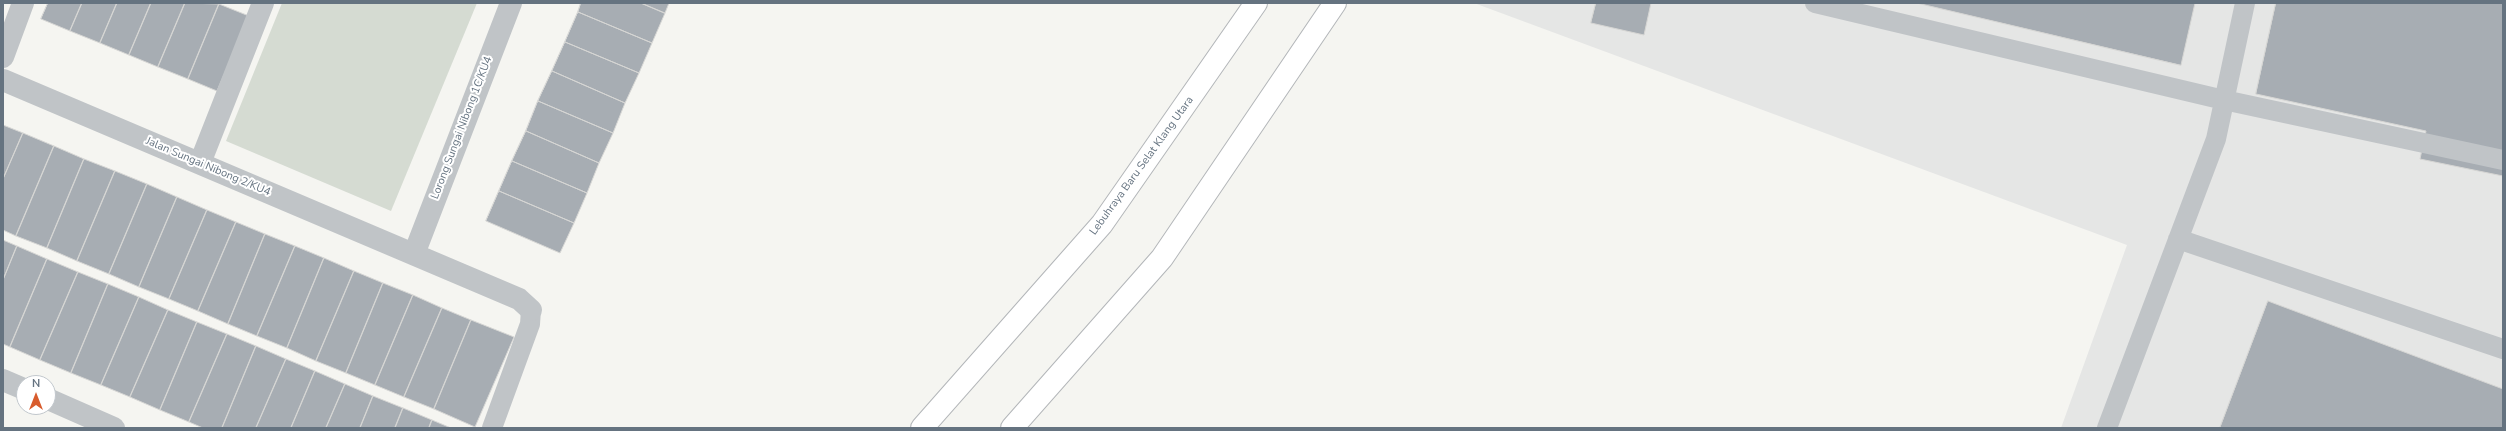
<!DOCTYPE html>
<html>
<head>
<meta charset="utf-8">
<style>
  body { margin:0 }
  #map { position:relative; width:2506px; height:431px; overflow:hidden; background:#f5f5f1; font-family:"Nunito Sans",sans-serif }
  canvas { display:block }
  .frame { position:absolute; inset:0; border:4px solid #657380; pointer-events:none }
  .north { position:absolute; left:16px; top:375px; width:40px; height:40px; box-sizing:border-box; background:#fff; border:1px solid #c1c7cc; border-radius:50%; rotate:0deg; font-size:11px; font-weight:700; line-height:16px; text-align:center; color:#657380 }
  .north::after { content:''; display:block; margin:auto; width:14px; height:18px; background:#d85c2d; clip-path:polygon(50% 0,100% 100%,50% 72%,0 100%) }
</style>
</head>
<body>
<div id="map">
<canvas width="2506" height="431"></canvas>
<div class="frame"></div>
<div class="north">N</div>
</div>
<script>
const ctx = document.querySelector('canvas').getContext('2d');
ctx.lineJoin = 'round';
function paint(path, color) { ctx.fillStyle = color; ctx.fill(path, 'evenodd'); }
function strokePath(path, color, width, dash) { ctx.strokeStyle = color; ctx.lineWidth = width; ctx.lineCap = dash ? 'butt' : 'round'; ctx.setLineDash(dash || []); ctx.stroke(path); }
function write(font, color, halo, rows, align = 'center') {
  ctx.font = font + ' "Nunito Sans",sans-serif'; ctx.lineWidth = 4; ctx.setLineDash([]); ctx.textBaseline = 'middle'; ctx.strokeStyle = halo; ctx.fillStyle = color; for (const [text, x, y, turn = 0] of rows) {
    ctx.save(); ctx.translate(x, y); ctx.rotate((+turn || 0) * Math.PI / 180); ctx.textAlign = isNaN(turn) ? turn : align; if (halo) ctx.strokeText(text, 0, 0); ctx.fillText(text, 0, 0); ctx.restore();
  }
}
paint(new Path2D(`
  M1474,3H2503V428H2061L2127,245Z`), '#e5e6e5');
paint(new Path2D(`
  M282,3H477L391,211L226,141Z`), '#d5dbd2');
const building = new Path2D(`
  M48,3H82L70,31L41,19Z
  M82,3H117L100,43L70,31Z
  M117,3H151L129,55L100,43Z
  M151,3H185L158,67L129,55Z
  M185,3L219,4L188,79L158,67Z
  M581,3H641L665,13L652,43L578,12Z
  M641,3H669L665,13Z
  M1596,3H1651L1644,35L1591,23Z
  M1917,3H2195L2181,65Z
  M2276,3H2503V176L2420,159L2426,131L2256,94Z
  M219,4L249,16L217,91L188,79Z
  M578,12L652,43L639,73L565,42Z
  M565,42L639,73L625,103L552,71Z
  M552,71L625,103L613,133L538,101Z
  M538,101L613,133L599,163L526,131Z
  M3,125L23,133L3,179Z
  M526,131L599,163L587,193L512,161Z
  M23,133L54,146L16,236L3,230V179Z
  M54,146L84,159L47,248L16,236Z
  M84,159L115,171L77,261L47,248Z
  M512,161L587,193L574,223L499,191Z
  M115,171L147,184L109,274L77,261Z
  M147,184L177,197L139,287L109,274Z
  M499,191L574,223L560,253L486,221Z
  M177,197L207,210L169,299L139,287Z
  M207,210L236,222L198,311L169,299Z
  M236,222L265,234L228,324L198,311Z
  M265,234L295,246L257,336L228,324Z
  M3,240L17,246L3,280Z
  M17,246L47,259L10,347L3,344V280Z
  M295,246L324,258L287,348L257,336Z
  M324,258L354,271L316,361L287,348Z
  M47,259L78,272L40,360L10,347Z
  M354,271L383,283L346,373L316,361Z
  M78,272L108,284L71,373L40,360Z
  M383,283L413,295L375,385L346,373Z
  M108,284L139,297L101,385L71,373Z
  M413,295L442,308L404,397L375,385Z
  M139,297L168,310L130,397L101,385Z
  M2268,301L2503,389V428H2220Z
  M442,308L471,320L434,409L404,397Z
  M168,310L197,322L160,410L130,397Z
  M471,320L514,337L475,427L434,409Z
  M197,322L227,334L189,422L160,410Z
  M227,334L256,346L222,428H203L189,422Z
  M256,346L286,359L256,428H222Z
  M286,359L315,371L291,428H256Z
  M315,371L345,384L326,428H291Z
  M345,384L373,396L360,428H326Z
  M373,396L403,408L395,428H360Z
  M403,408L432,420L429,428H395Z
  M432,420L451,428H429Z`);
paint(building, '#a7adb3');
strokePath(building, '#d6d6d4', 1);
const highway = new Path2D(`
  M922,428L1102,224L1256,3
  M1012,428L1162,258L1335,3`);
strokePath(highway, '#b3b6b9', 24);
strokePath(new Path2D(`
  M1815,3L2224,100L2503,160
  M2178,239L2503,349
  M492,428L530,324L531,310
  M2107,428L2216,139L2245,3`), '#c0c4c7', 20);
strokePath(new Path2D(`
  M3,57L23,3
  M3,80L519,299L531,310
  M200,163L263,3
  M414,254L511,3
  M3,380L24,389
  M48,399L114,428`), '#c0c4c7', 22);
strokePath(highway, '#fff', 22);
write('11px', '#657380', '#fff', [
  ["Lorong Sungai Nibong 1C/KU4",462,128,-69],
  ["Lebuhraya Baru Selat Klang Utara",1142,166,-54],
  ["Jalan Sungai Nibong 2/KU4",208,167,23]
]);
</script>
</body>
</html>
